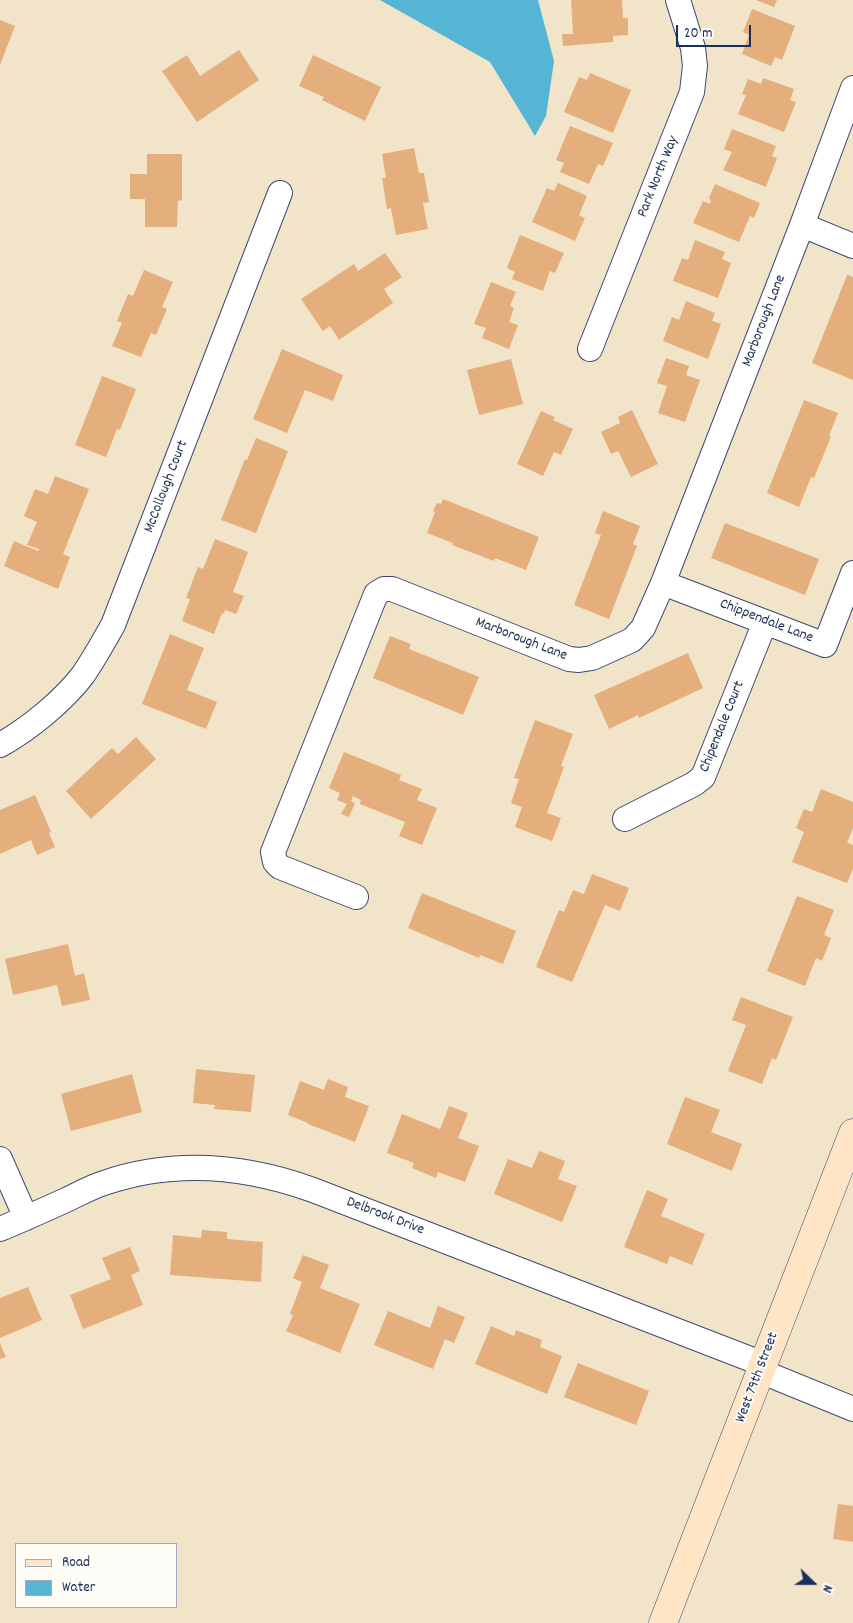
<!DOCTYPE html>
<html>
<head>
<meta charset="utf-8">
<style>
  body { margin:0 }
  #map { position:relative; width:853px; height:1623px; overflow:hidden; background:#f1e4c9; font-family:Dekko,sans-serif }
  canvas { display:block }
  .legend { position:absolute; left:15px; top:1543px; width:162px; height:65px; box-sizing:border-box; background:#fdfcf7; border:1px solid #a3aaba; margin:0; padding:6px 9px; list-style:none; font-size:15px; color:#1b2f5e }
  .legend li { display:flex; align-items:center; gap:10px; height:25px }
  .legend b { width:25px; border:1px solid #a3aaba }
  .north { position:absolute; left:788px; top:1558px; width:50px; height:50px; -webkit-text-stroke:4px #fdfcf7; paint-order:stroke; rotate:112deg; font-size:14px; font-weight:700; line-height:20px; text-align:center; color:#1b2f5e }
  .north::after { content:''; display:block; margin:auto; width:18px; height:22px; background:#1b2f5e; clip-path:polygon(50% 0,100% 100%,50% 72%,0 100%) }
  .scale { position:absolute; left:676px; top:25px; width:75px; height:22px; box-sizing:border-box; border:2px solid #1b2f5e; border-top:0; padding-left:6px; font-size:15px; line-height:18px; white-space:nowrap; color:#1b2f5e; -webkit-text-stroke:4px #fdfcf7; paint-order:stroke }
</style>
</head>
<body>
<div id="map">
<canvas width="853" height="1623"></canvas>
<ul class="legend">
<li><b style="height:6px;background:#ffe4c6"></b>Road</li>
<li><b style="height:14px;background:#56b5d4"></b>Water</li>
</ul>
<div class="north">N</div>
<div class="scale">20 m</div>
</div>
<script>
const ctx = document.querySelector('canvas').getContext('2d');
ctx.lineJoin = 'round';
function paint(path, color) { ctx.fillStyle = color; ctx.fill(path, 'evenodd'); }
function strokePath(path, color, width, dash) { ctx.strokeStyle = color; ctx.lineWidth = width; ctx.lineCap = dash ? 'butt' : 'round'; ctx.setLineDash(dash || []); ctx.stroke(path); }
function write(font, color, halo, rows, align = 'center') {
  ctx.font = font + ' Dekko,sans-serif'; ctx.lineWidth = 4; ctx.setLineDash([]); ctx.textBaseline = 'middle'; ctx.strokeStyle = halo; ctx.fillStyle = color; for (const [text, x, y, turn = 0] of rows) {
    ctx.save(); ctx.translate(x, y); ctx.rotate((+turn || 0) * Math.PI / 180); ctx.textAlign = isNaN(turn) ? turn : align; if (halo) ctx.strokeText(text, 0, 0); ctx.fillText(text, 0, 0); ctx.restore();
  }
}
paint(new Path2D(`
  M380,0H538L554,61L546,116L535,136L490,62Z`), '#56b5d4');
paint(new Path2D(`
  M571,0H622L623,18H628V35L613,36V42L563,46L562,34H573Z
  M756,0H777L774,7Z
  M752,9L795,26L782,60L775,57L771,66L742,54L749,35L743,32Z
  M0,20L15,26L0,65Z
  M239,50L259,80L197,122L162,71L187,55L200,76Z
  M313,55L381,87L365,121L322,100L324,97L299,86Z
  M590,73L631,90L613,133L564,112L579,77L587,80Z
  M763,78L794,89L790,100L796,102L784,132L738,114L746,95L742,94L748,79L761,84Z
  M570,126L613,143L603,166L598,164L589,184L560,172L564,163L556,160Z
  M732,129L776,146L772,156L777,158L766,187L723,170L732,152L724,149Z
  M414,148L419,173H424L429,202L423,203L428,229L396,235L391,208L387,209L382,178H386L382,154Z
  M147,154H182V200L178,201L177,227H145V199H130V174H147Z
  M558,183L587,196L579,215L585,218L575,241L532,222L547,188L554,191Z
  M715,184L760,203L754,218L750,216L739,242L693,223L703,201L710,204L711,200L709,198Z
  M520,235L564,253L555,273L550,271L543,291L512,279L515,272L507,268Z
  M695,240L725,252L722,259L731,263L718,298L673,281L682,258L688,260Z
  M385,253L402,277L384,289L393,303L339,340L330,326L323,331L301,299L354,264L358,271Z
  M144,270L173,282L162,307L167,309L156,335L151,333L141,357L112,346L122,323L117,321L128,294L133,296Z
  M847,275L853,277V380L812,363Z
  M491,282L516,292L510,306L514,308L509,322L518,325L509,349L482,338L486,328L474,324Z
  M686,301L715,313L712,321L721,324L708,359L663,341L672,317L679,320Z
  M282,349L343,375L333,401L305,390L287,433L253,419Z
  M666,358L689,366L686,375L700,380L685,422L658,413L667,386L657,383Z
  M511,359L523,404L479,415L467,370Z
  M102,376L136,389L120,430L117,429L106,457L75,445Z
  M804,400L838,413L829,436L831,437L814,478L811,477L799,507L767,493Z
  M632,410L658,464L631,477L618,451L611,454L601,432L620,423L618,417Z
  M541,411L555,417L553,420L573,429L561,455L554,452L543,476L517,464Z
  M256,438L288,451L256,533L221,520L245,459L247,460Z
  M55,476L89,489L63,554L70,557L58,589L4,566L14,541L38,551L39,549L27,545L37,522L24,516L35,489L48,494Z
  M443,499L539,537L526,570L495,558L494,561L452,545L453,543L427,533L435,512L433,511L437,503L441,504Z
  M603,511L640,526L633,544L637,546L609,619L574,605L601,535L595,533Z
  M725,523L819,559L805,595L711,558Z
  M215,539L248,552L233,592L244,596L236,614L225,610L224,614L222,613L214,634L182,621L190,599L186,598L198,567L203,569Z
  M170,634L204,648L187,690L217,702L206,729L142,704Z
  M390,636L411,644L409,649L479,677L463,715L373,678Z
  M688,653L703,688L639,718L638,715L609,729L594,695Z
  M535,720L573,734L561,766L564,767L547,813L561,818L552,841L515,827L522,807L511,803L519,779L514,778Z
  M136,737L156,759L91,819L66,791L112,748L118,754Z
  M344,752L401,775L399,780L422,789L417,800L437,808L422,845L399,836L405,822L360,804L361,800L353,796L351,801L355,803L349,817L341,814L347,804L337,800L340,793L329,788Z
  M821,789L853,802V828L847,843L853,845V869L847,883L792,862L804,832L796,828L804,809L812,812Z
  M35,795L51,832L49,833L55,847L37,855L31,840L0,854V810Z
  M592,874L629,888L620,911L605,905L572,982L536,967L559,910L564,912L573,890L584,894Z
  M422,893L516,931L503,964L480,955L479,958L408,928Z
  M797,896L834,910L824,935L831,938L822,961L816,958L805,986L767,971Z
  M68,944L75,976L84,973L90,1000L62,1006L57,985L13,995L5,959Z
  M741,997L793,1017L776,1060L772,1058L762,1084L728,1071L746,1025L732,1020Z
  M196,1069L255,1075L251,1112L214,1109L215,1105L193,1103Z
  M132,1074L142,1112L71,1131L61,1094Z
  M328,1079L348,1087L345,1097L369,1106L355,1142L308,1124V1123L288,1115L300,1081L324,1090Z
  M685,1097L720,1110L711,1132L742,1144L732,1171L667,1144Z
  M449,1106L468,1113L458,1138L479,1146L465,1182L438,1172L436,1178L412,1168L414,1163L387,1153L402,1114L440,1129Z
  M539,1151L565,1161L558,1179L577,1186L562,1222L494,1194L508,1159L532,1168Z
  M647,1190L668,1199L661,1216L705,1234L692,1265L670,1256L667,1264L624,1247Z
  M202,1230L227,1232V1239L263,1242L261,1282L170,1275L173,1235L201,1238Z
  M130,1247L140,1271L131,1275L143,1305L83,1329L70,1295L111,1279L102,1258Z
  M303,1255L329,1265L320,1288L360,1304L340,1353L286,1331L293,1315L290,1314L302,1282L293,1278Z
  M28,1287L42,1320L0,1338V1298Z
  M438,1306L465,1317L454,1343L445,1339L433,1369L374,1345L388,1311L430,1328Z
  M491,1326L514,1336L516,1330L542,1340L540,1347L562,1356L547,1394L475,1364Z
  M0,1343L6,1357L0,1359Z
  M578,1363L649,1391L636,1425L564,1397Z
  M838,1504L853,1506V1542L833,1539Z`), '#e4af7c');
const minor = new Path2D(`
  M802,225L853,246
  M590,349L692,92L695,66L693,48L678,0
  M663,583L825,645L853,573
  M0,745C29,729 63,701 83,675C94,659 104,641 113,625L280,193
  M625,819L694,784L703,777L765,622
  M356,897L280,867L275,862L273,852L376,594L384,589H392L569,659L579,660L592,658L632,640L643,628L663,583L802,225L853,88
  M0,1159L26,1218
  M0,1229C22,1220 44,1210 66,1200C79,1194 91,1187 104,1183C174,1159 244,1165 313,1190L763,1364
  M760,1371L853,1409`);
const secondary = new Path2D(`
  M663,1623L853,1133`);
strokePath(minor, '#3b4a6e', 26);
strokePath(secondary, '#3b4a6e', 29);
strokePath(minor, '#fff', 24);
strokePath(secondary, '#ffe4c6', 28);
write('15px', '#1b2f5e', '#fdfcf7', [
  ["Park North Way",659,177,-68],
  ["Marborough Lane",765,321,-69],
  ["McCollough Court",167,487,-69],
  ["Chippendale Lane",766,622,21],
  ["Marborough Lane",521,640,21],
  ["Chipendale Court",723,727,-68],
  ["Delbrook Drive",385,1217,21],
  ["West 79th Street",758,1378,-69]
]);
</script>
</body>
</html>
